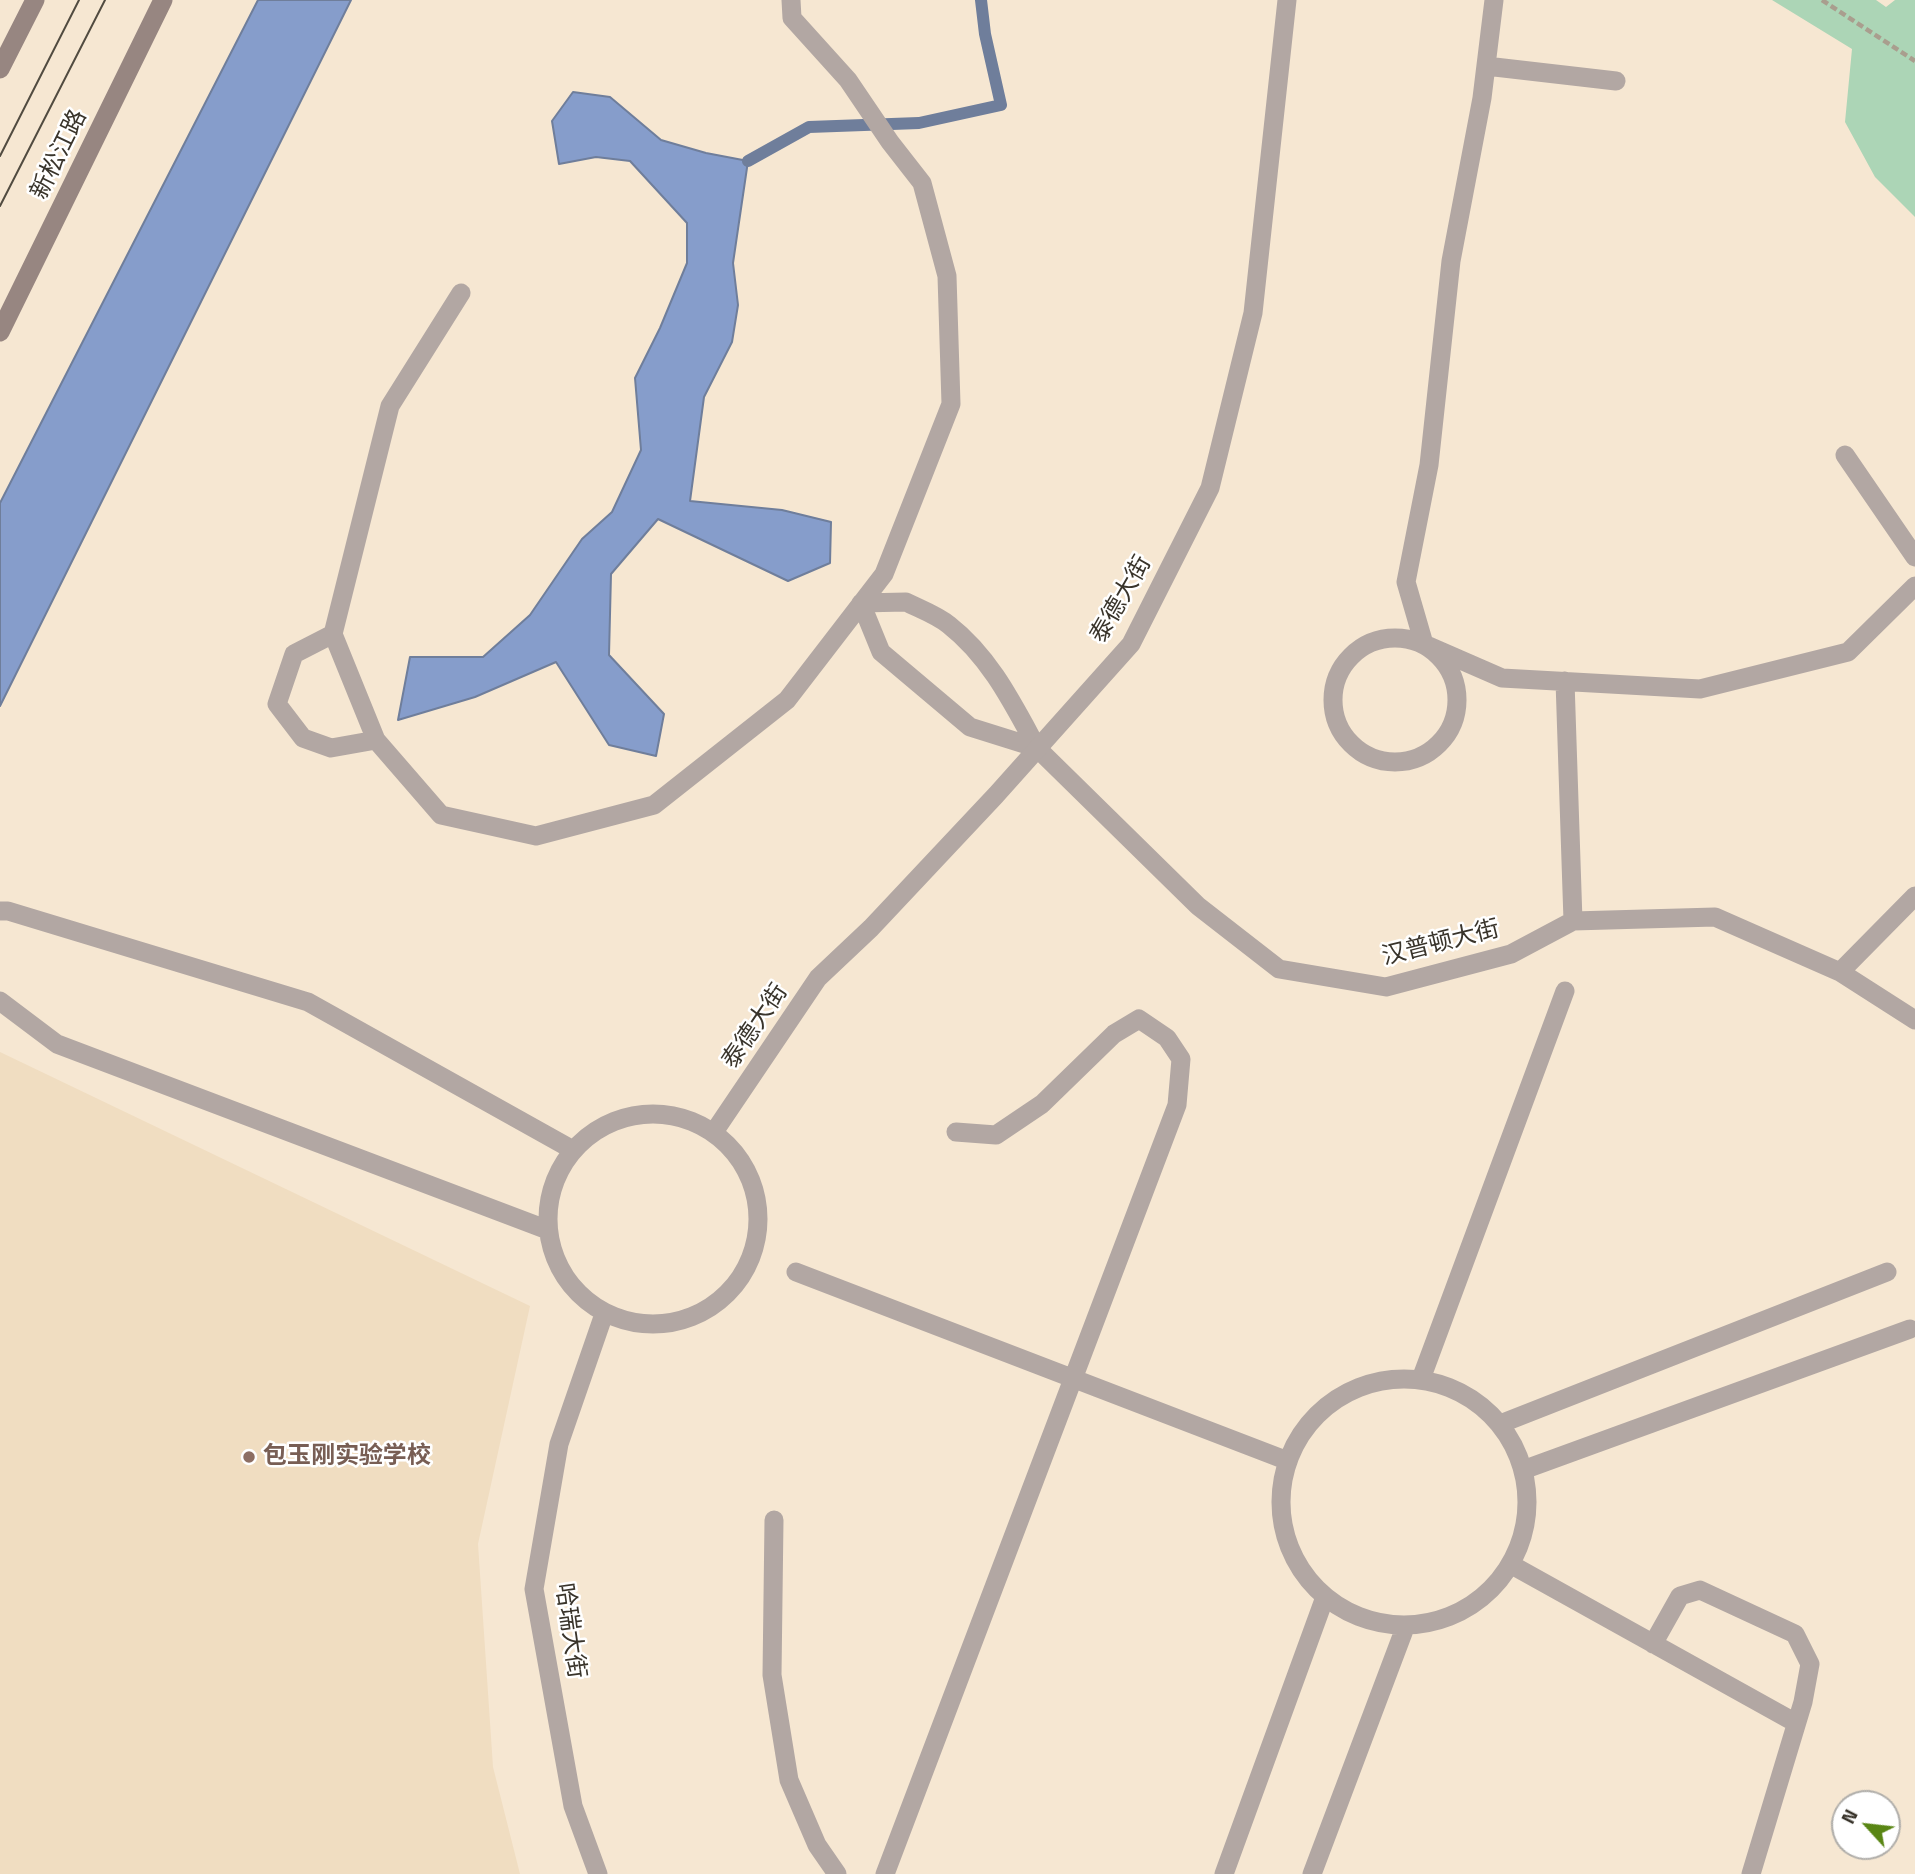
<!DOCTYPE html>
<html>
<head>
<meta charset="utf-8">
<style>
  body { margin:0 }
  #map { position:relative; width:1915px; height:1874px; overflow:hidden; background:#f6e7d2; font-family:"Titillium Web",sans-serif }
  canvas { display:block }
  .north { position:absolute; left:1831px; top:1790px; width:70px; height:70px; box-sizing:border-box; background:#fff; border:2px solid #b0aeaa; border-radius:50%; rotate:297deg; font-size:19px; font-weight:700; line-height:28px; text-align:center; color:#39342b }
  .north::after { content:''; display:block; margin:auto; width:24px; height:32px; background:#598614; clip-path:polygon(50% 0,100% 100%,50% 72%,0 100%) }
</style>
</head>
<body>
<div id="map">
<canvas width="1915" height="1874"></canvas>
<div class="north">N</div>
</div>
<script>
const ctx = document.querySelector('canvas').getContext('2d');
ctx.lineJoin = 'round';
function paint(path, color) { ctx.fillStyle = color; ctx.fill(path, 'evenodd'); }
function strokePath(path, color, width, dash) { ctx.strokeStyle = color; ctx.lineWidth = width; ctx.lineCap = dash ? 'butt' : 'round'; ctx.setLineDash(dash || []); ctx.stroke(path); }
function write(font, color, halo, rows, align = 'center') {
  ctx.font = font + ' "Titillium Web","Noto Sans SC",sans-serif'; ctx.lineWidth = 5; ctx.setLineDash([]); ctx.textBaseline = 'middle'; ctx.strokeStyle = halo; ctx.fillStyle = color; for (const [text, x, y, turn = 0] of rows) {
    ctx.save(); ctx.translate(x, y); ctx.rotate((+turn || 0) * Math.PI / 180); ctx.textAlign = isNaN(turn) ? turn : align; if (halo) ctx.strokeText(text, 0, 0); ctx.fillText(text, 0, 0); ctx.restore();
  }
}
paint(new Path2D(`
  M0,1052L530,1306L478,1544L493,1767L520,1874H0Z`), '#f0ddc1');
paint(new Path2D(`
  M1772,0H1876L1886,7L1895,0H1915V217L1875,177L1845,122L1852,49Z`), '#acd5b6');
const water = new Path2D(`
  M258,0H351L0,706V503Z
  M573,92L610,97L661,140L706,153L748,161L733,263L738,305L732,342L704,397L690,501L782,510L831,522L830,563L788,581L658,519L611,574L609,655L664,714L656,756L609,745L556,662L475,697L398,720L410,657H483L530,615L582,539L612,512L641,450L635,378L660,328L687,263V223L630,161L596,157L559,164L552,121Z`);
paint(water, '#869dcb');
strokePath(water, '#6f7e9b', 2);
strokePath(new Path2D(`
  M748,161L809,127L919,123L1001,105L985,34L981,0`), '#6f7e9b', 12);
strokePath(new Path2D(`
  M1822,0L1915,61`), '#a99e8e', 4.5, [7, 3.5]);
strokePath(new Path2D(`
  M1494,0L1482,98L1451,261L1429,465L1406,582L1424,644L1502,678L1700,689L1848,652L1915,586
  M1486,66L1616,81
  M1845,455L1915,557
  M906,602C920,609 937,615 949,625C990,657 1013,704 1037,748L970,727L881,652L861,603Z
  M333,634L390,406L461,293
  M1333 700a62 62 0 1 1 124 0a62 62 0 1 1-124 0Z
  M1565,681L1573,921
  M376,740L331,748L303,738L277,704L294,654L333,634L376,740L441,815L536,836L654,805L787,700L884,574L951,404L947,276L922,183L890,142L848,80L792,18L791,0
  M1037,748L1198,906L1279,969L1386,987L1511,954L1573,921L1715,917L1840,972L1915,1020
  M1840,972L1915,896
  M796,1272L1288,1461
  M1421,1379L1565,991
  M1281 1502a123 123 0 1 1 246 0a123 123 0 1 1-246 0Z
  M1500,1424L1887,1272
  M1523,1470L1910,1329
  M774,1520L772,1675L789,1780L817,1845L837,1874
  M1510,1564L1796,1723
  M1653,1644L1680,1596L1700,1590L1795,1634L1810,1664L1803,1702L1751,1874
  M885,1874L1177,1105L1181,1059L1167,1038L1139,1019L1114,1034L1042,1104L996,1135L956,1132
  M1224,1874L1325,1597
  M1312,1874L1406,1625`), '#b2a7a3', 19);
strokePath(new Path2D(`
  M0,911H8L308,1002L573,1150
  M0,1001L57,1044L548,1230
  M548 1219a105 105 0 1 1 210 0a105 105 0 1 1-210 0Z
  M714,1132L818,978L871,928L996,795L1131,644L1210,488L1253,313L1287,0
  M598,1874L573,1806L534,1589L559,1444L604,1314`), '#b2a7a3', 19);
strokePath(new Path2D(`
  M0,69L35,0
  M0,332L163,0`), '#978681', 19);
strokePath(new Path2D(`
  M0,156L79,0
  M0,206L105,0`), '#514b40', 2);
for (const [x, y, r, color] of [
  [249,1457,7,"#8d6e63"]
]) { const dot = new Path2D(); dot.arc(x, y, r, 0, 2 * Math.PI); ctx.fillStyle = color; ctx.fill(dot); strokePath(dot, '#fff', 2.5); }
write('24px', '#39342b', '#fff', [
  ["新松江路",60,155,-64],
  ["泰德大街",1122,600,-60],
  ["汉普顿大街",1441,944,-14],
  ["泰德大街",756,1027,-56],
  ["哈瑞大街",569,1631,82]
]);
write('bold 24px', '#785e54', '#fff', [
  ["包玉刚实验学校",263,1457]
], 'left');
</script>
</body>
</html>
